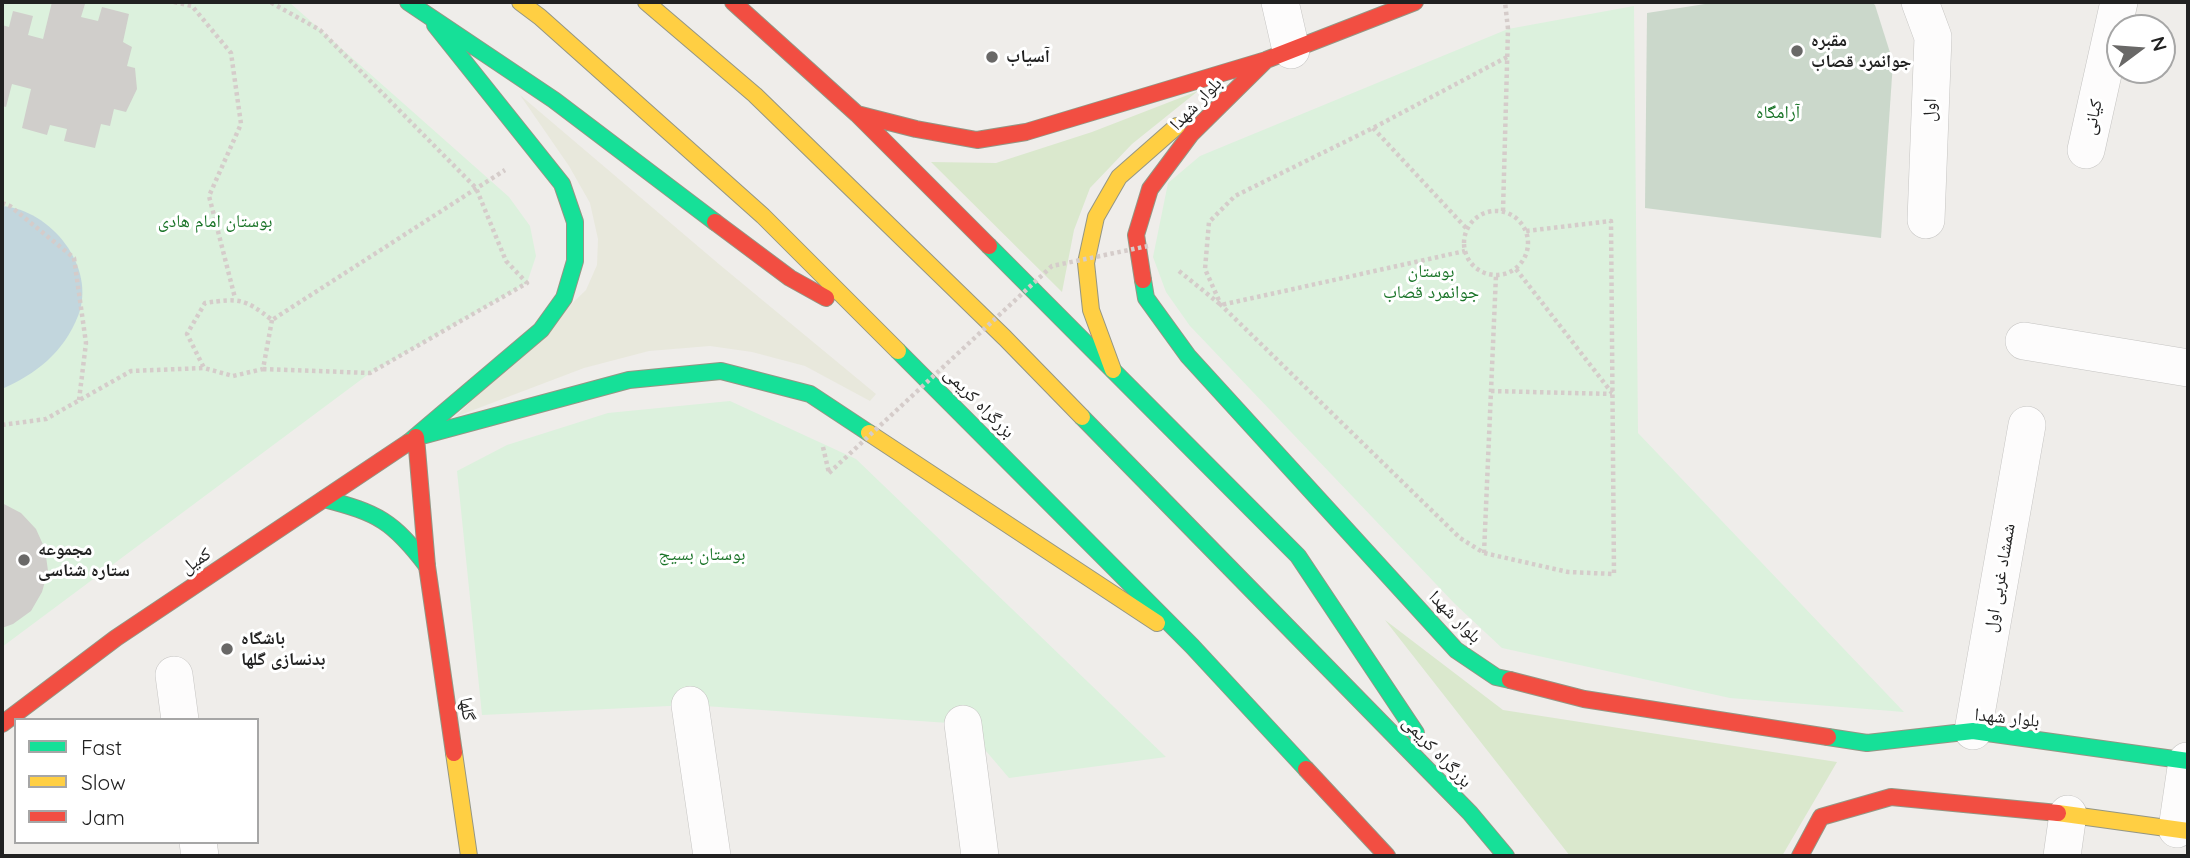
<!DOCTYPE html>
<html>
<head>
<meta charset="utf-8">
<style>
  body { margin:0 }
  #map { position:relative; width:2190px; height:858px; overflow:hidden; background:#efedea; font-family:Quicksand,sans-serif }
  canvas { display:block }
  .frame { position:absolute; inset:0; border:4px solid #212121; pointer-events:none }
  .legend { position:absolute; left:14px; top:718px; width:245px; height:126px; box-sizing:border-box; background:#fff; border:2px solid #a6a6a6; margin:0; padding:9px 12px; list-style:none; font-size:21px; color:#212121 }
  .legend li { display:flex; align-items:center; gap:14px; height:35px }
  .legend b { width:35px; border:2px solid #a6a6a6 }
  .north { position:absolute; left:2106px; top:14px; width:70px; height:70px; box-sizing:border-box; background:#fff; border:2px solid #a6a6a6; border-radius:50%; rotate:74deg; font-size:19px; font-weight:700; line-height:28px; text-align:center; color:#212121 }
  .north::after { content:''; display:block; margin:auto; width:24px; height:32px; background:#696867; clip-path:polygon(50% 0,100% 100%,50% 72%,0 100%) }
</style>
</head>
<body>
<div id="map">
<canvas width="2190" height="858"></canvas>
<div class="frame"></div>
<ul class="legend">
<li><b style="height:9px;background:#16e098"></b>Fast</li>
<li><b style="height:9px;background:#ffcf43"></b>Slow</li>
<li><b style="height:9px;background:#f24e42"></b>Jam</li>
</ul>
<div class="north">N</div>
</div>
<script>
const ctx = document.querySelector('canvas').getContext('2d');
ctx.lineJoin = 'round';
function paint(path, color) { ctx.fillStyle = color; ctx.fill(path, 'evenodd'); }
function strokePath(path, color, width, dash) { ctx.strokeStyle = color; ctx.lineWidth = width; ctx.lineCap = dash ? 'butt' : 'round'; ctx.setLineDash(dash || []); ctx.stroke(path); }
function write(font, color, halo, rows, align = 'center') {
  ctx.font = font + ' Quicksand,"Noto Naskh Arabic",sans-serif'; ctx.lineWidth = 6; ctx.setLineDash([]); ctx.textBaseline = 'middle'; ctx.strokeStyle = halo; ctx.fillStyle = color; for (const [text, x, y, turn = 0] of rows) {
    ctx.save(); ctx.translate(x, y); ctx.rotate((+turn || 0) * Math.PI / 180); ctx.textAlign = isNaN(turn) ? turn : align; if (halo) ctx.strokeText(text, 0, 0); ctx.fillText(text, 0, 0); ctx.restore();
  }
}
paint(new Path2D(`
  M520,95L720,265L876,394L870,401L805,366L752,352L710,346L649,351L584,368L455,417L586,290L597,265L598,239L590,203L569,166Z`), '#e8e8dc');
paint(new Path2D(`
  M1198,91L1132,144L1090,188L1074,230L1062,292L931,162L996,163L1092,132Z
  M1385,620L1503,710L1837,762L1782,856H1570Z`), '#dae8cd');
paint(new Path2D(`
  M1718,2H1871L1875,5L1893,62L1881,238L1645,208L1647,13Z`), '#cbd8cb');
paint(new Path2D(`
  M2,2H289L509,197L530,226L536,256L527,283L370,373L2,647Z
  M1634,6L1638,433L1904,712L1730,698L1502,648L1455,604L1190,326L1166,292L1153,257L1168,183L1200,156L1508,29Z
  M730,401L856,459L1166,757L1009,778L963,724L690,705L482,715L457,471L507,445L608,413Z`), '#dcf1dd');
paint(new Path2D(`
  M2,206C51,210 97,267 78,316C64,352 36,374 2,389Z`), '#c2d6dd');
paint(new Path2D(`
  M52,2L85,4L81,17L98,21L102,7L129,14L123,42L132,47L127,66L135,68L137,89L126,112L114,109L110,126L101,124L95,148L64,141L67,129L50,125L47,135L22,128L31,89L12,84L6,107L2,106V25L9,27L13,11L33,16L28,35L43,39Z
  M2,503L21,513L36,529L45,549L48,571L42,592L31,611L13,624L2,628Z`), '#d0cecb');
const street = new Path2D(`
  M1280,2L1291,50
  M1920,2L1933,37L1926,220
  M2086,150L2119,2
  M2024,341L2188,368
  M174,675L180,720
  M690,705L712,856
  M963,724L980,856
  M1973,731L2027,425
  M2177,829L2187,761
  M198,842L200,856
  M2062,856L2068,814`);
const fast = new Path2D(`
  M408,2L554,100L715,222
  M989,246L1298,556L1416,733
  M1143,280L1146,298L1188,356L1456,650L1496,677L1510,680
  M898,351L1192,646L1306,769
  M1082,417L1470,813L1506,856
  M425,435L629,380L721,371L810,394L869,433
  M409,442L541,330L564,298L575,261V222L562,184L435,25
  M324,499C378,513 393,521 427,566
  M1828,737L1867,743L1973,731L2188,761`);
const slow = new Path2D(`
  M520,2L540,17L763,216L898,351
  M646,2L755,95L1005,338L1082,417
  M1113,370L1091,310L1086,263L1096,217L1119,177L1177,126
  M869,433L1157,623
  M454,753L469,856
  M2058,813L2188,831`);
const jam = new Path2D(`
  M733,2L857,114L989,246
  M857,114L916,129L977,140L1026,132L1266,60L1415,2
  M715,222L790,278L826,298
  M1143,280L1136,235L1150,189L1191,134L1266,60
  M416,437L427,566L454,753
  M1510,680L1584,699L1828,737
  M2,724L116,638L409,442
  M1306,769L1387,856
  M1800,856L1821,817L1891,797L2058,813`);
strokePath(street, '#c5c4c2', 38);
strokePath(fast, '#949684', 18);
strokePath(slow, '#949684', 18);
strokePath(jam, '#949684', 18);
strokePath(new Path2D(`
  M174,2L192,6L231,53L241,124L209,196L235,298
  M1507,57L1373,128L1235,196L1209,222L1205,269L1221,305L1460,538L1484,553L1568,572L1614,574L1611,221L1526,231
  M1373,128L1467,229
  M2,203L10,206L74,258L86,343L79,400
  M1464 243a32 32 0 1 1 64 0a32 32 0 1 1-64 0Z
  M1503,211L1508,29L1505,2
  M1516,269L1612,393
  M1179,271L1221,305L1465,251
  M272,320L263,369L233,376L204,368L187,334L205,303C239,298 244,298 272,320L505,170
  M263,369L370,373L527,283L506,261L476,188L320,30L270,2
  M1491,391L1612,394
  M2,425L46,419L131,371L204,368
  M823,447L829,473
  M1484,553L1496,275`), '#d5ccca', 4.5, [3.5, 3.5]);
strokePath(street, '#fdfcfc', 37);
strokePath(fast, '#16e098', 16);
strokePath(slow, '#ffcf43', 16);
strokePath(jam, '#f24e42', 16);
strokePath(new Path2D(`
  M829,473L1052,266L1148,246`), '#d5ccca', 4.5, [3.5, 3.5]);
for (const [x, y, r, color] of [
  [1797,51,7,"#696867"],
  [992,57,7,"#696867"],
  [24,560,7,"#696867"],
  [227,649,7,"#696867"]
]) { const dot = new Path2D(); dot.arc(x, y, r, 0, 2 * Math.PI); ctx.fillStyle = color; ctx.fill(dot); strokePath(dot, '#fff', 2.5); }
write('bold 18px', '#212121', '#fff', [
  ["مقبره",1811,41],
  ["جوانمرد قصاب",1811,62],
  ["آسیاب",1006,57],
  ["مجموعه",38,550],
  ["ستاره شناسی",38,571],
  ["باشگاه",241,639],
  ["بدنسازی گلها",241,660]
], 'left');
write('18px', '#212121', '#fff', [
  ["بلوار شهدا",1196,104,-46],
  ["اول",1930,110,-88],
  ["کیانی",2093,117,-78],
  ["بزرگراه کریمی",979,403,45],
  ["کمیل",196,561,-34],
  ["شمشاد غربی اول",2000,578,-80],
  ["بلوار شهدا",1455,617,45],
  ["گلها",467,709,82],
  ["بلوار شهدا",2007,718,6],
  ["بزرگراه کریمی",1437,752,46]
]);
write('18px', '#1a7428', '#fff', [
  ["آرامگاه",1778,113],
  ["بوستان امام هادی",215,222],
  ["بوستان",1431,272],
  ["جوانمرد قصاب",1431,293],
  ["بوستان بسیج",702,555]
]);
</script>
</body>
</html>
